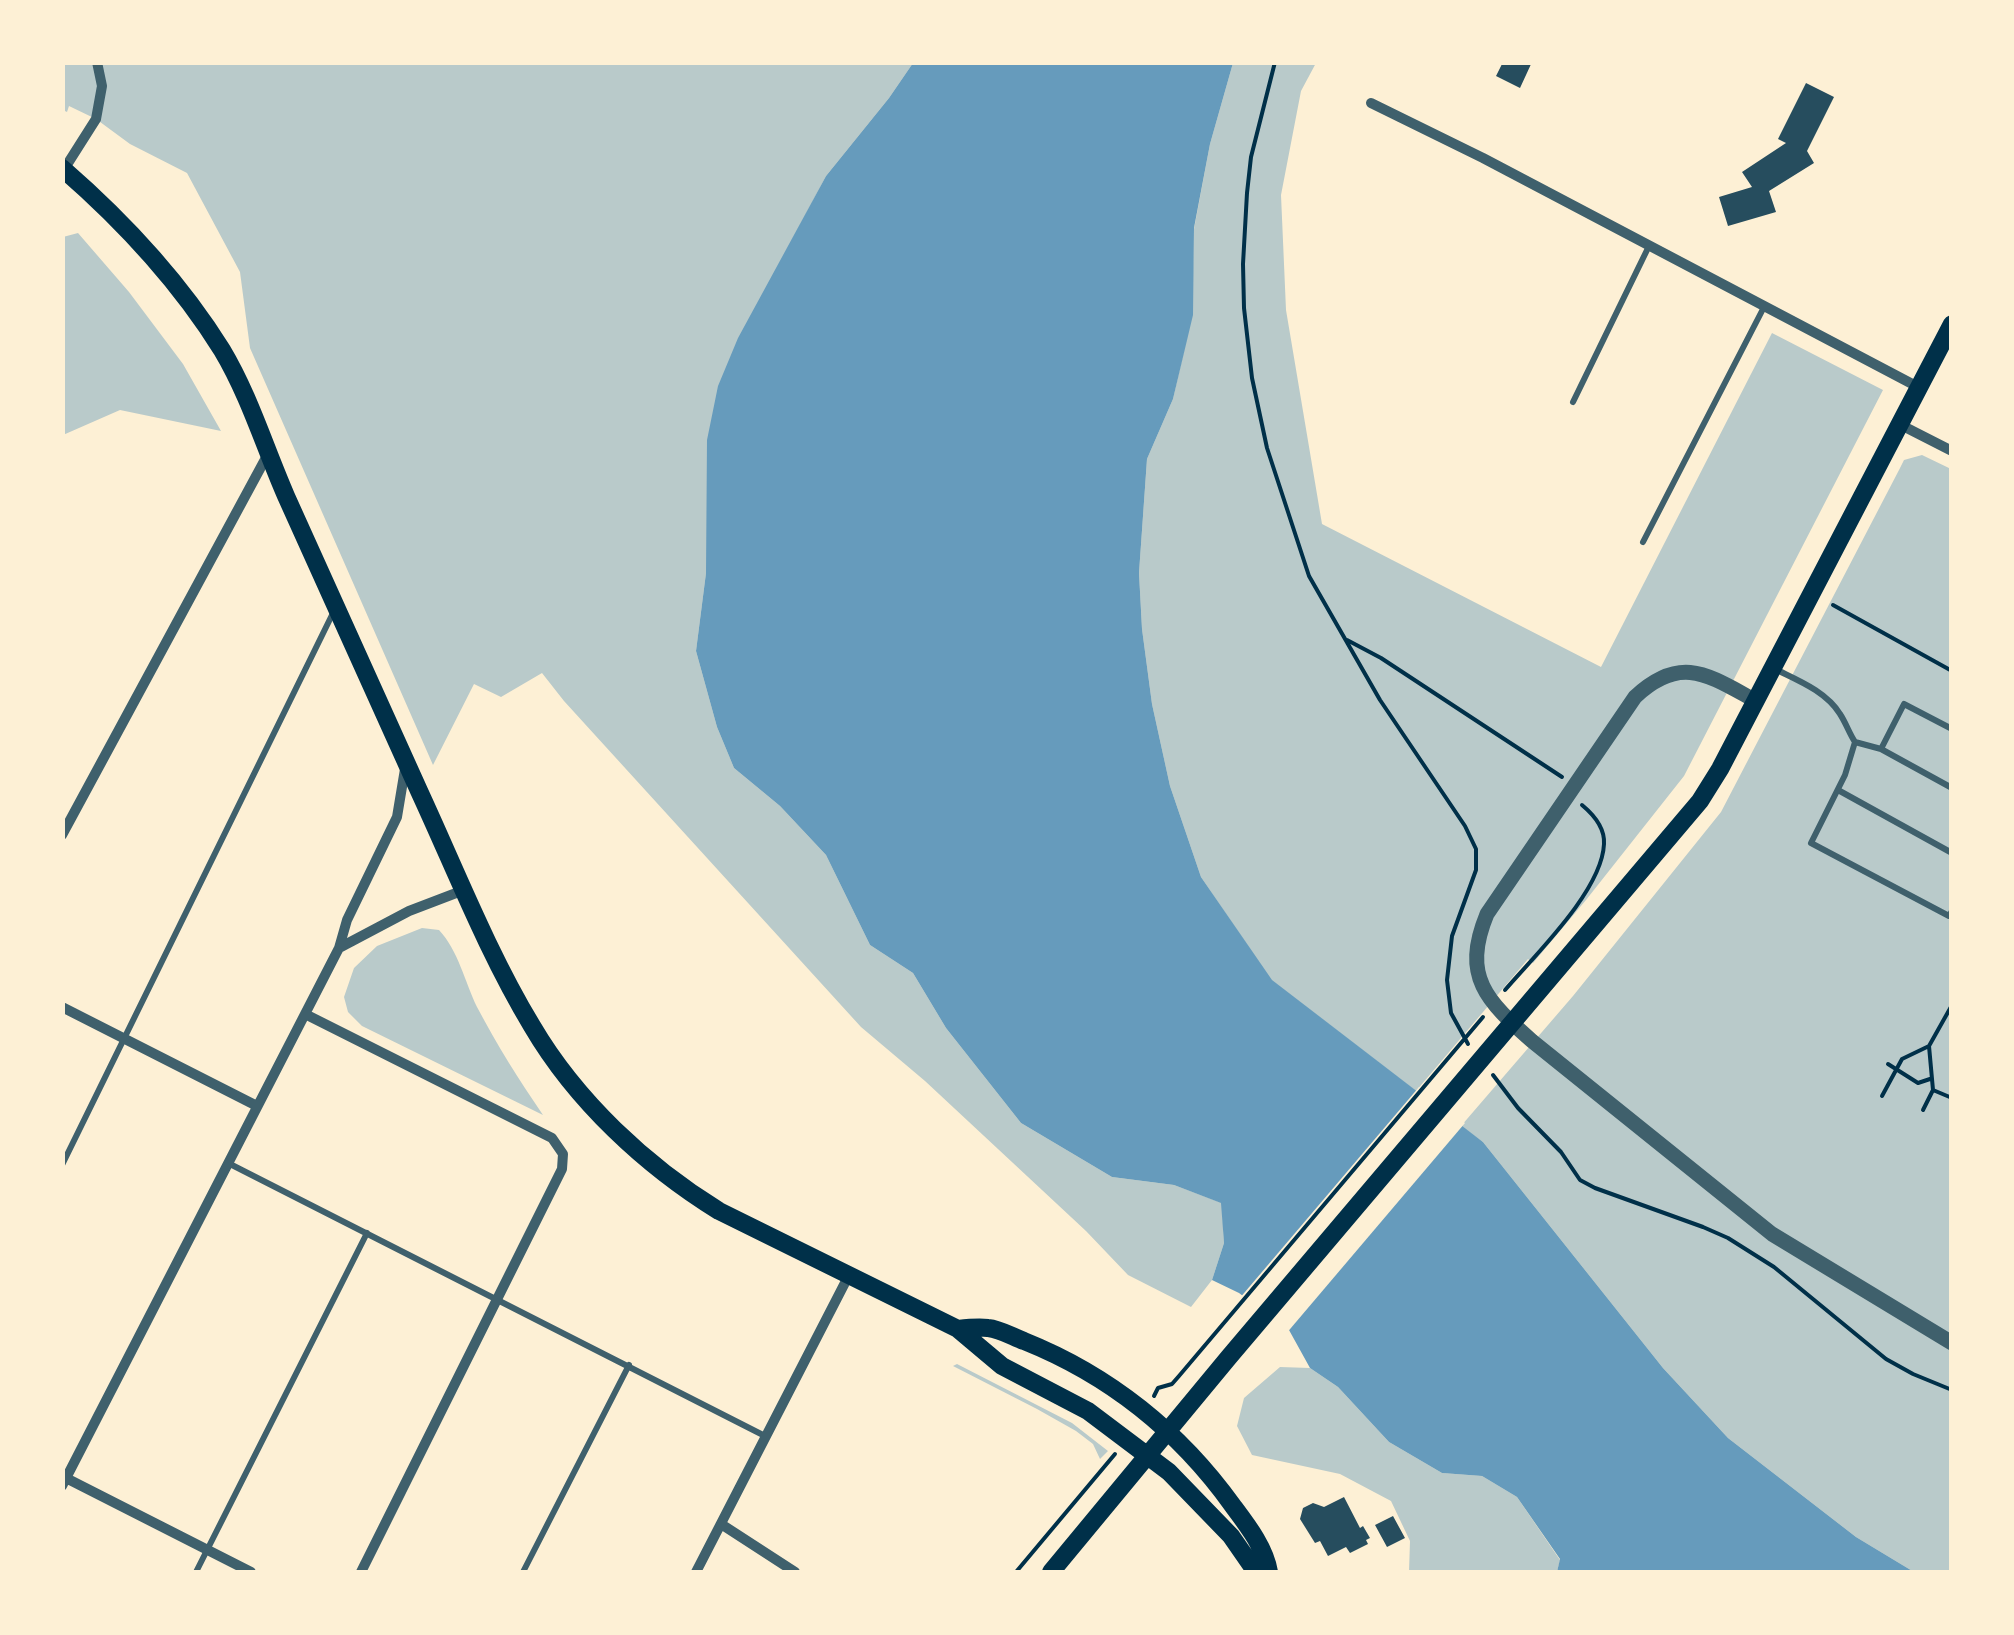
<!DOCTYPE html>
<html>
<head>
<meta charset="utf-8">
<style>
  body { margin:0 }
  #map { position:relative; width:2014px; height:1635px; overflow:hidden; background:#fdf0d5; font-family:"Fira Sans",sans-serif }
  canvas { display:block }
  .frame { position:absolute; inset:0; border:65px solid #fdf0d5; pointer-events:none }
</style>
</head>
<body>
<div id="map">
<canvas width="2014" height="1635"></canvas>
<div class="frame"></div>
</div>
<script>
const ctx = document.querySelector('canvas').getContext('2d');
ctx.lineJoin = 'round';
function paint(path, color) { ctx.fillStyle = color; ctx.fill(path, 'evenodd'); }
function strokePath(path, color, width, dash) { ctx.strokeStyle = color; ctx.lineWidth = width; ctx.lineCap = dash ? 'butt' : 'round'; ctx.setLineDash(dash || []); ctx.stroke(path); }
paint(new Path2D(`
  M62,63H913L889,98L826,176L774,274L706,573L696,651L717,727L734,768L780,806L826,855L870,945L913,973L946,1028L1021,1123L1112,1177L1174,1185L1222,1203L1224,1243L1212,1280L1191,1307L1128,1275L1086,1231L925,1081L861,1027L564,701L542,673L501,697L474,684L433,765L250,348L240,272L187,173L130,144L96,119L69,106L67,112L63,110Z
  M1233,63H1316L1301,91L1281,195L1286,310L1322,524L1601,667L1772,333L1883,390L1684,776L1586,900L1533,963L1528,959L1416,1091L1271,980L1201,877L1170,786L1152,704L1142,629L1139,573L1147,459L1173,399L1192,315L1194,229L1210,144Z
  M78,233L129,292L183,364L221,431L120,410L63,435V237Z
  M1922,455L1951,469V1572H1914L1856,1537L1728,1438L1663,1368L1483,1142L1461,1126L1573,996L1721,812L1899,470L1904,460Z
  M422,928L439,930C458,950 465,982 477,1007C497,1045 519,1080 543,1115L362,1026L348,1012L344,997L354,968L377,946Z
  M957,1364L1072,1423L1108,1451L1100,1459L1093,1444L1076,1431L1037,1409L953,1366Z
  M1280,1367L1310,1368L1338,1387L1389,1442L1442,1473L1482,1476L1517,1497L1560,1560L1557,1572H1409L1410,1541L1391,1501L1340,1474L1252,1455L1237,1426L1244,1398Z`), '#b9caca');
paint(new Path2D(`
  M913,63H1233L1210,144L1194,228L1193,315L1173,399L1147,459L1139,573L1142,629L1152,704L1170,786L1201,877L1272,980L1483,1142L1663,1368L1728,1438L1856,1537L1914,1572H1557L1560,1559L1517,1497L1482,1476L1442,1473L1389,1442L1338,1387L1310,1368L1289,1330L1239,1293L1212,1280L1224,1243L1221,1203L1174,1185L1112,1177L1021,1123L946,1028L913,973L870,945L826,855L780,806L734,768L717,727L696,651L706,573L707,440L718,386L738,338L826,176L889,98Z`), '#669bbc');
paint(new Path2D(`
  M1419,1087L1465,1123L1285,1335L1239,1299Z`), '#fdf0d5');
paint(new Path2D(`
  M1503,62H1532L1520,88L1496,76Z
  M1806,83L1834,97L1807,151L1814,163L1769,191L1776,212L1728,226L1719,197L1752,187L1742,172L1786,143L1778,139Z
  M1344,1497L1360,1528L1363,1526L1370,1538L1366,1540L1368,1544L1350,1553L1346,1547L1328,1556L1320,1541L1315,1543L1300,1519L1303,1508L1313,1503L1324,1507Z
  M1393,1516L1405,1538L1387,1547L1375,1525Z`), '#264d5e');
strokePath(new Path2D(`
  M1275,62L1251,157L1247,193L1243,264L1244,308L1252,378L1267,448L1309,576L1380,700L1465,826L1476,849V870L1452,936L1447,980L1451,1013L1468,1044
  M1833,605L1952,671
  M1347,640L1381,658L1562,777
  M1505,990C1534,956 1602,891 1604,844C1605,828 1594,815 1582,805
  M1929,1046L1933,1090L1952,1098
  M1888,1064L1918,1083L1930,1079
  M1493,1075L1518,1108L1561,1152L1580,1180L1595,1188L1703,1227L1728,1238L1774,1267L1886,1359L1913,1374L1952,1390
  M1882,1096L1902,1059L1929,1046L1952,1005
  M1923,1110L1933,1090
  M1154,1396L1158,1388L1172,1384L1179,1376L1483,1017
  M1016,1572L1115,1454`), '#003049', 4);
strokePath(new Path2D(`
  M1573,402L1649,246
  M1643,542L1764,307
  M1775,669C1797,680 1826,691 1840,714C1846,723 1849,733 1855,742L1881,749L1904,704L1952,729
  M1855,742L1845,775L1811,843L1949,916L1952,911
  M1881,749L1952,788
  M1838,790L1952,853
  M228,1163L765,1436
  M62,1165L333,613
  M196,1572L367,1233
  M523,1572L629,1365`), '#3f606c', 6);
strokePath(new Path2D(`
  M1371,103L1483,158L1918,387
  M63,171L96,119L102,86L97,62
  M1899,424L1952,451
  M62,835L268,454
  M339,948L409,911L464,890
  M62,1007L257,1106
  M305,1014L552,1138L563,1154L562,1169L361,1572
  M62,1476L251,1572
  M62,1486L339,948L347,920L397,817L405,769
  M721,1524L795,1572
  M696,1572L849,1275`), '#3f606c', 10);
strokePath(new Path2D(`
  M1756,701C1708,675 1681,654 1635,697L1487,914C1461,977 1487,1001 1532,1041L1772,1234L1952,1343`), '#3f606c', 15);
strokePath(new Path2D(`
  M62,168C123,221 179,281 222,350C249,395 265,448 286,496C330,595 375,694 420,793C456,871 488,953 532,1026C576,1101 646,1166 719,1211L958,1329L1002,1366L1088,1411L1169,1472L1231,1536L1256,1572
  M958,1329C967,1328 979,1327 988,1328C1000,1329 1013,1337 1024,1341C1109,1375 1180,1432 1233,1506C1248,1526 1265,1548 1269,1572
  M1051,1572L1229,1357L1700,801L1720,769L1952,324`), '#003049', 18);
</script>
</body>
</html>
